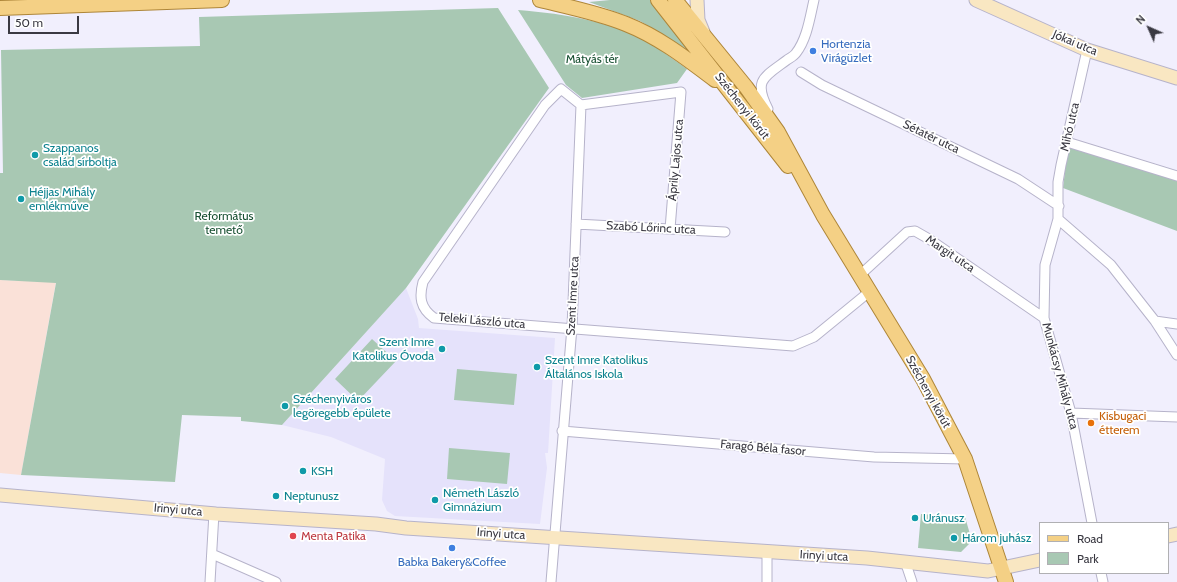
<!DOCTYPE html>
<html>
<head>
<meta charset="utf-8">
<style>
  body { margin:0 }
  #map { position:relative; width:1177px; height:582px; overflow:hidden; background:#f1effd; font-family:Cabin,sans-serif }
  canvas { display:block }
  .legend { position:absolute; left:1039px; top:522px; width:130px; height:52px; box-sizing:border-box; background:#fff; border:1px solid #b0b0b3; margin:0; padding:5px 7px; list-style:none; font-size:12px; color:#3a3942 }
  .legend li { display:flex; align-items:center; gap:8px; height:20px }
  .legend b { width:20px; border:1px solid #b0b0b3 }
  .north { position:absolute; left:1129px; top:8px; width:40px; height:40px; -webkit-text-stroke:3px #fff; paint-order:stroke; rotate:315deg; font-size:11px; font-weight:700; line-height:16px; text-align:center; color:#3a3942 }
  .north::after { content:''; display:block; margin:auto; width:14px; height:18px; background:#3a3942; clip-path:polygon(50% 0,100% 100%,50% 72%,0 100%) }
  .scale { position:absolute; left:8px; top:16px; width:71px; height:18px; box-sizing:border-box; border:2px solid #3a3942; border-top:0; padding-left:5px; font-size:12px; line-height:14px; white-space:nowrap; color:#3a3942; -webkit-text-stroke:3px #fff; paint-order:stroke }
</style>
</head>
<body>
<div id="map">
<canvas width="1177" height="582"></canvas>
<ul class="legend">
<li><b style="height:5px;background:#f4d085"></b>Road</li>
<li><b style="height:11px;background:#a8c8b3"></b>Park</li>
</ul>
<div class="north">N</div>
<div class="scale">50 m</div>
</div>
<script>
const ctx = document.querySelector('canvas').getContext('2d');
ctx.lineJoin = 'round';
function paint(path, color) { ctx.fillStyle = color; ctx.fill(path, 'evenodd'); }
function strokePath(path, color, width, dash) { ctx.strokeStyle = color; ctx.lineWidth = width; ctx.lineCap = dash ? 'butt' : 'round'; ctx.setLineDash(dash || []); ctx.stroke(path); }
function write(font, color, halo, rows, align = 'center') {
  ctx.font = font + ' Cabin,sans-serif'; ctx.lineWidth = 3.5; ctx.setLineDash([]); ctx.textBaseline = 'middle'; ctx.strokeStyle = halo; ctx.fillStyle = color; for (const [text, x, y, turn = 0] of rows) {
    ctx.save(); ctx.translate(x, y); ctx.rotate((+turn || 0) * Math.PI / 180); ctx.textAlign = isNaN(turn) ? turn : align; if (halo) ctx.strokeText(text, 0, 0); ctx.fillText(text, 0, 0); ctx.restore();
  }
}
paint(new Path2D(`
  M0,280L56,282L21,475L0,473Z`), '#fae1d8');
paint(new Path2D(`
  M406,288L418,319L419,328L555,338L548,453H545L547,468L540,524L395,516L387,511L382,500L385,459L331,437L282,425Z`), '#e5e2fb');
paint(new Path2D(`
  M610,0H652L696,55L640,21L589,2Z
  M498,8L549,88L406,288L282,425L241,421V417L182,415L175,482L21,475L56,283L0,280V173H3L1,50L200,46L199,17Z
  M518,10C566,14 615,21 657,48C667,54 677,62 687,69L677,83L582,98L566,85Z
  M1068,144L1177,179V231L1063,188Z
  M372,339L396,361L358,401L335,379Z
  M457,369L517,374L514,405L454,400Z
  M449,448L510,453L507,484L447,479Z
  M921,514L965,517L972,541L961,552L918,548Z`), '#a8c8b3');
const street = new Path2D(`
  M1087,50L1061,165L1058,182V219L1045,265L1044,318L1071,413L1092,523
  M801,72L822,85L1018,179L1059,206
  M768,109C753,80 764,77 787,60C790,58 794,56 796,53C807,39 810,17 814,0
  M1067,142L1177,176
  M1058,219L1111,265L1155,321L1177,355
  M576,224L725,232
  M670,229L681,92L581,105L561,89L545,105L423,282C419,297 420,308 434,318L793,346L814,337L869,292
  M859,276L907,232L915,231L929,239L1044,318
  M1155,321L1177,324
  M1071,413L1177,417
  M562,431L874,457L965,459
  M767,552V582
  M212,554L276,582
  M905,561L912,582
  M1101,573L1103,582
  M210,582L214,513
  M551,582L572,327L581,105`);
const secondary = new Path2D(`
  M697,0L698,20L703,32
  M976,0L1087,50L1177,78
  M0,495L216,514L376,524L406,528L867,558L988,571L1040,560
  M1168,536L1177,534`);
const primary = new Path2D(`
  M540,0C569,7 599,13 626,24C659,37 687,59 715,80
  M658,0L788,166
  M675,0L746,87L778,132L823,215L923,379L965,459L1006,582
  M0,8L222,0`);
strokePath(street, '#b6b3ca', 11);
strokePath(secondary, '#b6b3ca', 15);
strokePath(primary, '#ae8639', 16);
strokePath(street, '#fff', 9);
strokePath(secondary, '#f9e7c2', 13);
strokePath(primary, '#f4d085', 14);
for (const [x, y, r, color] of [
  [813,51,4,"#3f7fe0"],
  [35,155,4,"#0f9aa8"],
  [21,199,4,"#0f9aa8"],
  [442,349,4,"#0f9aa8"],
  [537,367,4,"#0f9aa8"],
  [285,406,4,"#0f9aa8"],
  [1091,423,4,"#e8710a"],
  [303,471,4,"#0f9aa8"],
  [276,496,4,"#0f9aa8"],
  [435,500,4,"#0f9aa8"],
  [915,518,4,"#0f9aa8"],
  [293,536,4,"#e0444e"],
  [954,538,4,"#0f9aa8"],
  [452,548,4,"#3f7fe0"]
]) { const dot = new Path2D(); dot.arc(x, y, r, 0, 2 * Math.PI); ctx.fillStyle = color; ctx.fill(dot); strokePath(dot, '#fff', 1.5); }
write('12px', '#3a3942', '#fff', [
  ["Jókai utca",1075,43,23],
  ["Széchenyi körút",742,106,52],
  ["Mihó utca",1070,127,-77],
  ["Sétatér utca",931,137,26],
  ["Áprily Lajos utca",676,160,-85],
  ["Szabó Lőrinc utca",651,228,3],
  ["Margit utca",950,254,34],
  ["Szent Imre utca",573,296,-87],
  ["Teleki László utca",482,321,5],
  ["Munkácsy Mihály utca",1060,376,75],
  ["Széchenyi körút",928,392,61],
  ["Faragó Béla fasor",763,448,5],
  ["Irinyi utca",178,510,5],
  ["Irinyi utca",501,534,4],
  ["Irinyi utca",824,556,3]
]);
write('12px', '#366cbe', '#fff', [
  ["Hortenzia",821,44],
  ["Virágüzlet",821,58],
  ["Babka Bakery&Coffee",452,562,"center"]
], 'left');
write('12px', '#174f31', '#fff', [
  ["Mátyás tér",592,59],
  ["Református",224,216],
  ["temető",224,230]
]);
write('12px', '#0d838f', '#fff', [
  ["Szappanos",43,148],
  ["család sírboltja",43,162],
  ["Héjjas Mihály",29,192],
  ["emlékműve",29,206],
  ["Szent Imre",434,342,"right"],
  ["Katolikus Óvoda",434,356,"right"],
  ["Szent Imre Katolikus",545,360],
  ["Általános Iskola",545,374],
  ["Széchenyiváros",293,399],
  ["legöregebb épülete",293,413],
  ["KSH",311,471],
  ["Németh László",443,493],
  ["Gimnázium",443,507],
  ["Neptunusz",284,496],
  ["Uránusz",923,518],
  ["Három juhász",962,538]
], 'left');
write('12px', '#c56008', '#fff', [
  ["Kisbugaci",1099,416],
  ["étterem",1099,430]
], 'left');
write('12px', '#be3a42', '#fff', [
  ["Menta Patika",301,536]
], 'left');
</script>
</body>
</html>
